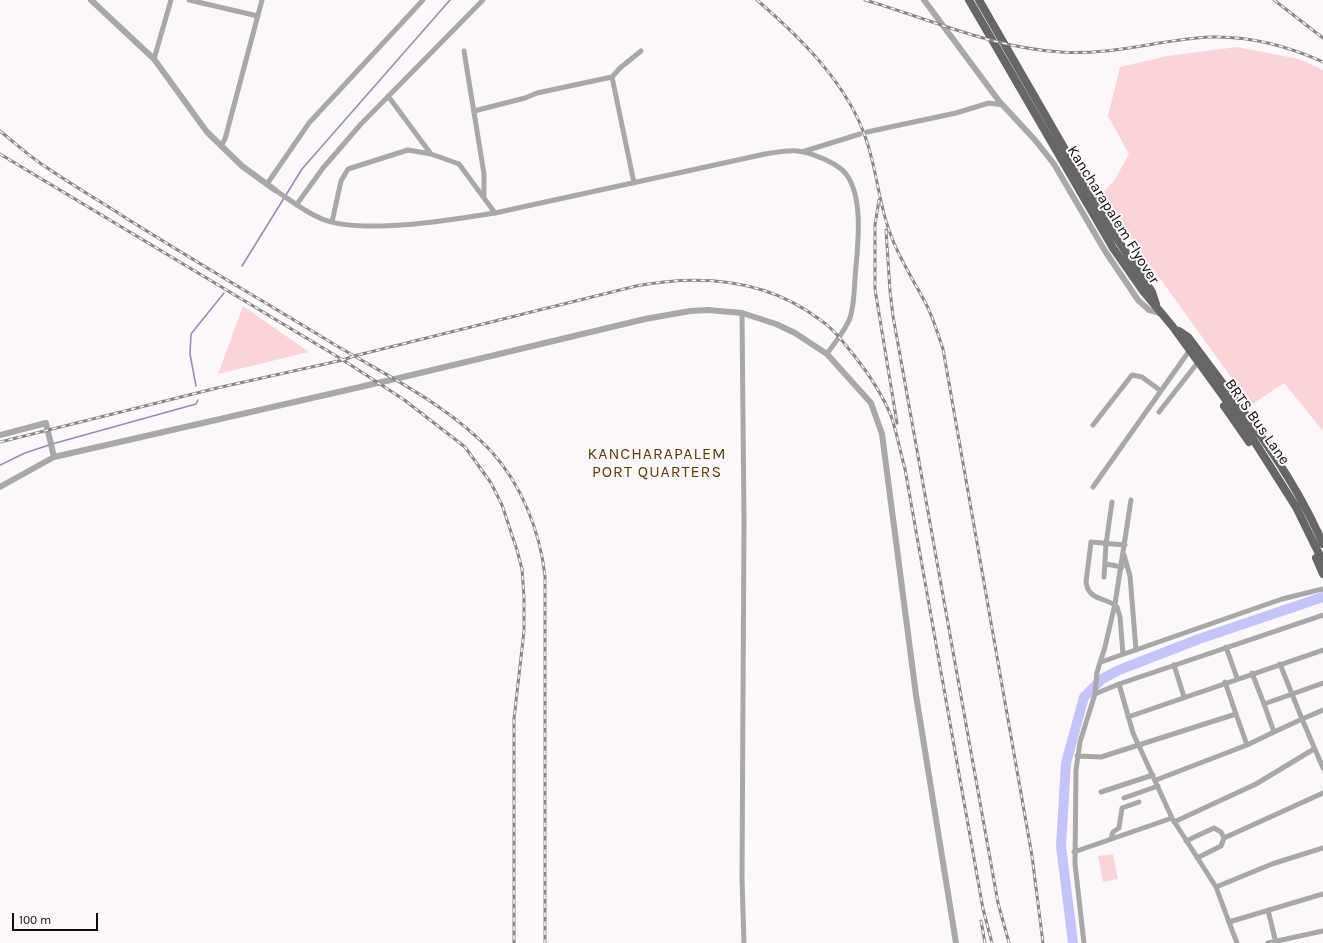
<!DOCTYPE html>
<html>
<head>
<meta charset="utf-8">
<style>
  body { margin:0 }
  #map { position:relative; width:1323px; height:943px; overflow:hidden; background:#fcf7fb; font-family:Karla,sans-serif }
  canvas { display:block }
  .scale { position:absolute; left:12px; top:913px; width:86px; height:18px; box-sizing:border-box; border:2px solid #0d0c0d; border-top:0; padding-left:5px; font-size:12px; line-height:14px; white-space:nowrap; color:#0d0c0d; -webkit-text-stroke:3px #fcf7fb; paint-order:stroke }
</style>
</head>
<body>
<div id="map">
<canvas width="1323" height="943"></canvas>
<div class="scale">100 m</div>
</div>
<script>
const ctx = document.querySelector('canvas').getContext('2d');
ctx.lineJoin = 'round';
function paint(path, color) { ctx.fillStyle = color; ctx.fill(path, 'evenodd'); }
function strokePath(path, color, width, dash) { ctx.strokeStyle = color; ctx.lineWidth = width; ctx.lineCap = dash ? 'butt' : 'round'; ctx.setLineDash(dash || []); ctx.stroke(path); }
function write(font, color, halo, rows, align = 'center') {
  ctx.font = font + ' Karla,sans-serif'; ctx.lineWidth = 4; ctx.setLineDash([]); ctx.textBaseline = 'middle'; ctx.strokeStyle = halo; ctx.fillStyle = color; for (const [text, x, y, turn = 0] of rows) {
    ctx.save(); ctx.translate(x, y); ctx.rotate((+turn || 0) * Math.PI / 180); ctx.textAlign = isNaN(turn) ? turn : align; if (halo) ctx.strokeText(text, 0, 0); ctx.fillText(text, 0, 0); ctx.restore();
  }
}
paint(new Path2D(`
  M1237,47L1299,59L1323,70V431L1284,383L1251,405L1100,195L1114,181L1129,154L1108,116L1120,67L1167,56Z
  M243,306L309,352L218,374Z
  M1113,854L1118,879L1103,882L1098,856Z`), '#fbd4d8');
strokePath(new Path2D(`
  M242,266L302,169L450,0
  M196,386L190,354L191,334L224,293
  M52,444L196,404L198,400
  M0,465L25,453L49,445`), '#8e8db2', 1.5);
strokePath(new Path2D(`
  M1073,943L1061,846L1066,763L1084,697L1102,679L1119,670L1199,639L1323,597`), '#c5c4f9', 10);
strokePath(new Path2D(`
  M189,0L258,16
  M464,51L484,174V198
  M154,59L171,0
  M388,96L431,154
  M474,111L525,98L537,93L612,77
  M867,132L956,113L989,103L1003,105
  M221,146L225,139L262,0
  M805,151L860,134
  M634,183L612,77L620,68L641,51
  M267,184L309,123L423,0
  M275,190C290,200 305,212 322,219C362,235 452,220 495,213L765,154C792,150 799,148 824,159C832,163 841,167 846,174C865,199 857,250 855,279C854,292 854,306 850,318C845,331 835,342 827,354
  M297,204L323,168L361,124L483,0
  M332,222L341,181L348,169L408,150L431,154L459,164L495,213
  M742,313L744,521L742,879L744,943
  M1159,412L1195,366
  M1093,425L1132,375L1142,377L1161,391
  M1093,487L1187,354
  M1131,500L1115,604L1105,647L1097,672L1095,694L1119,684L1133,733L1172,818L1216,887L1272,864L1323,848
  M1124,555L1130,576L1136,650
  M1106,564L1122,567
  M1104,577L1106,544L1112,502
  M1226,647L1237,678
  M1123,654L1120,617L1117,607C1107,597 1088,601 1086,582L1091,542L1125,545
  M1101,662L1282,599L1323,589
  M1280,664L1302,719L1323,710
  M1174,665L1184,697
  M1252,673L1264,704L1323,683
  M1119,684L1323,615
  M1264,704L1274,732L1302,719L1323,768
  M1128,717L1323,650
  M1247,745L1274,732
  M1077,756L1101,757L1236,714L1225,682
  M1156,780L1247,745L1236,714
  M1101,792L1153,775
  M1124,798L1158,786
  M1174,822L1256,784L1314,749
  M1224,838L1323,793
  M1111,839L1113,832L1119,828L1122,808L1139,802
  M1186,841L1214,828L1221,832L1224,838L1221,846L1197,858
  M1074,852L1172,818
  M1216,887L1229,922L1323,894
  M1268,910L1276,943
  M1229,922L1237,943
  M1084,943L1075,864L1076,770L1080,742L1095,694
  M1268,943L1323,931`), '#a8a7aa', 5);
strokePath(new Path2D(`
  M91,0L154,59L207,132L242,166L275,190
  M924,0L999,101L1035,140L1054,164L1105,251L1138,300L1149,310L1162,314
  M0,435L46,423L54,457L395,379L645,319L690,311L708,310L742,313L776,324L795,333L827,354L871,403L882,434L916,695L956,943
  M0,487L54,457`), '#a8a7aa', 6);
strokePath(new Path2D(`
  M969,0L1113,248L1143,291L1173,327L1244,425L1296,507L1323,562
  M979,0L1112,231L1152,292L1156,304
  M1179,331L1188,337C1236,402 1291,469 1323,544
  M1224,406L1249,442
  M1316,558L1323,574`), '#666568', 8);
const rail = new Path2D(`
  M757,0C801,38 849,85 867,142C877,172 879,204 890,233C899,259 915,282 927,306C934,320 938,335 943,349L1032,856L1043,943
  M865,0C930,19 992,48 1061,52C1112,56 1161,39 1211,37C1250,36 1288,46 1323,62
  M1274,0L1323,38
  M0,131C15,143 30,157 46,167C72,185 100,201 126,218C194,261 263,301 332,343C387,376 447,404 491,451C522,485 540,532 545,576V943
  M0,154L343,360L403,399L465,447L491,483L502,505L517,550L522,569L524,597V631L514,719V943
  M879,200L875,225V289L897,423
  M886,230L890,291L893,316L998,903L1009,943
  M0,442L217,388L343,360L354,356L636,286C700,274 766,279 819,319C833,328 842,341 853,354C868,373 882,393 891,416C897,433 900,451 905,469L983,909L992,943
  M981,921L985,943`);
strokePath(rail, '#898689', 3);
strokePath(rail, '#fcf7fb', 1.5, [4.5]);
write('15px', '#0d0c0d', '#fcf7fb', [
  ["Kancharapalem Flyover",1113,215,58],
  ["BRTS Bus Lane",1257,422,55]
]);
ctx.letterSpacing = '1px';
write('16px', '#5d3e04', '#fcf7fb', [
  ["KANCHARAPALEM",657,454],
  ["PORT QUARTERS",657,472]
]);
ctx.letterSpacing = '0px';
</script>
</body>
</html>
